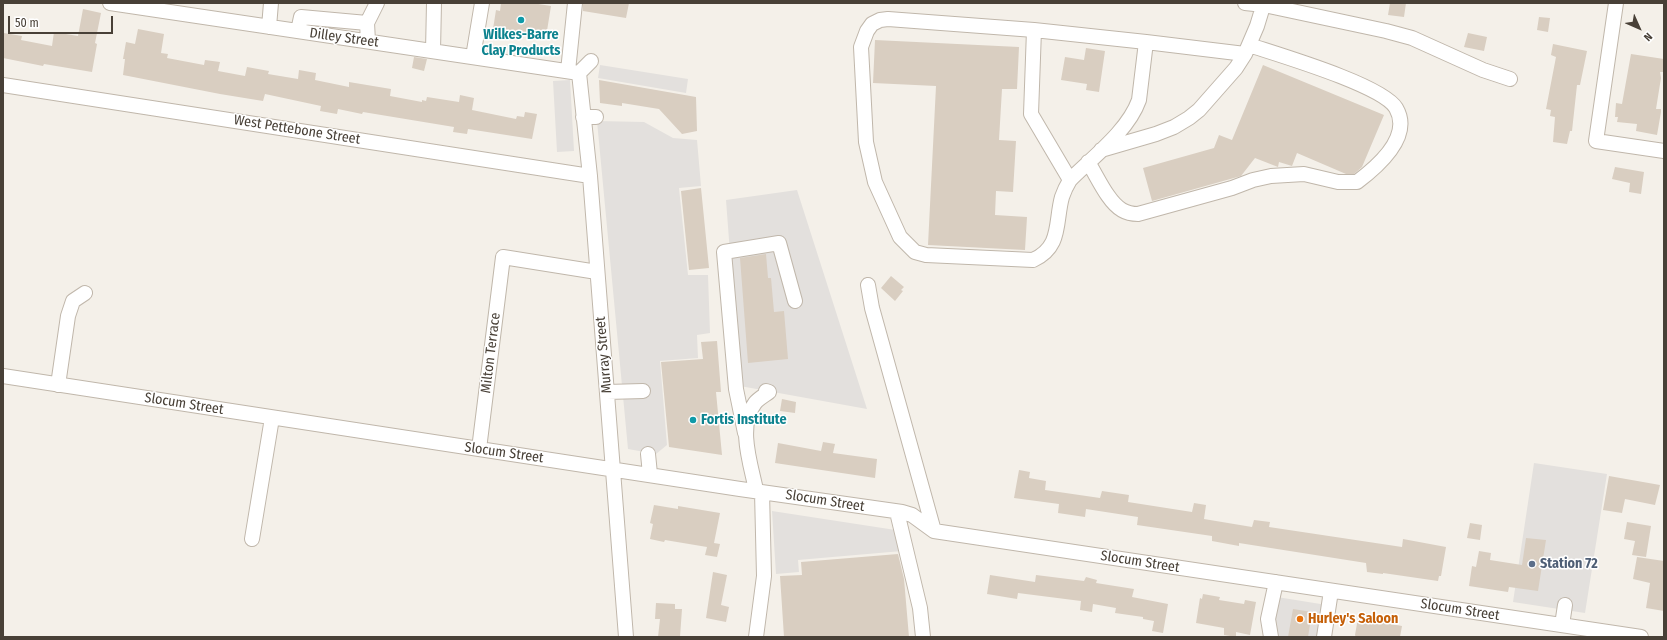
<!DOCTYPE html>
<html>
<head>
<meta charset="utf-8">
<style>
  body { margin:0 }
  #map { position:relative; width:1667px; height:640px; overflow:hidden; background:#f4f0e9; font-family:"Fira Sans Condensed",sans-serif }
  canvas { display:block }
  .frame { position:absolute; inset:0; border:4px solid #484037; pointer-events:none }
  .north { position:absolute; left:1619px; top:8px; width:40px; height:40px; -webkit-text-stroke:3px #fff; paint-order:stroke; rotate:135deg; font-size:11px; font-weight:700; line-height:16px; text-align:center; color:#484037 }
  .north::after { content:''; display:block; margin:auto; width:14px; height:18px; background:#484037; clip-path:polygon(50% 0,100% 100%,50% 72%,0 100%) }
  .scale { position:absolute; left:8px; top:16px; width:105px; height:18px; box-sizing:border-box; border:2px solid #484037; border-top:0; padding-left:5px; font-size:12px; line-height:14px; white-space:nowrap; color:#484037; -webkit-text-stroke:3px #fff; paint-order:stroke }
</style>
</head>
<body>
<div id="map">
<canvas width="1667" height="640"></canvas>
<div class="frame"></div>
<div class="north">N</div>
<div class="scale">50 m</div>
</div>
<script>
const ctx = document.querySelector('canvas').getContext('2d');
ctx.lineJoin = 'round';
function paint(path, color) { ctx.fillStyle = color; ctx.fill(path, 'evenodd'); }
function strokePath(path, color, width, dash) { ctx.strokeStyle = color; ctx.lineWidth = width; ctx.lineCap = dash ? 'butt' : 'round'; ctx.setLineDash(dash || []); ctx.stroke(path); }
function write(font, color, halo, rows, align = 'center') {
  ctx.font = font + ' "Fira Sans Condensed",sans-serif'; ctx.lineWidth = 3; ctx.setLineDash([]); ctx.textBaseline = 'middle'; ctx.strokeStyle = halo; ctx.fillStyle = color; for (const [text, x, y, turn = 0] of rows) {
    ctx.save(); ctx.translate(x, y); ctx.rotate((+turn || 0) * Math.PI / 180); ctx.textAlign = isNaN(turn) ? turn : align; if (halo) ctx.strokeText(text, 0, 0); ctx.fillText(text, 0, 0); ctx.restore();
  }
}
paint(new Path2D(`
  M600,65L688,79L686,93L598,78Z
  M570,80L574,151L557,152L553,81Z
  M597,121L644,122L673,138L697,140L701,186L679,188L688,275H708L710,333L697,335L698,358L660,361L667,445L656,454L628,449Z
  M797,190L867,409L740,386L726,200Z
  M1534,463L1607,474L1585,613L1513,602Z
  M772,511L902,531V551L798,560L799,572L776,574Z
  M1277,597L1333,606L1328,637H1270Z`), '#e3e0dd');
paint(new Path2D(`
  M501,3H532L551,6L546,37L493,29L496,10L500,11Z
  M583,3H629L626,18L583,11Z
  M1390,3H1406L1404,17L1388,15Z
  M83,9L101,13L95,43L97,44L92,72L44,64L43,66L3,58L4,33L22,36L21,40L52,46L54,32L78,36Z
  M1539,17L1550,18L1548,32L1537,30Z
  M138,29L164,34L161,53L168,54L167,58L204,65L205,60L220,62L218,71L245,76L247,67L269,71L268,74L298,79L299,70L316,73L315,80L349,87V82L391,89L390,96L422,102V100L426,101L427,97L459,102L460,95L474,98L472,110L516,119L517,116L524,117L525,112L537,114L532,139L468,129L467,134L453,132L454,127L363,112L362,114L338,109L337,114L320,111L321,106L265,94L263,101L220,94L123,75L125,59H123L126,42L135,44Z
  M1468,33L1487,37L1484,51L1464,47Z
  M875,40L1019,47L1017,89H1002L999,140L1016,141L1013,192L996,191L995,215L1027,217L1025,250L928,245L936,86L873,83Z
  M1553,44L1587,51L1580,85H1577L1572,131H1570L1567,144L1553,142L1555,117L1550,116L1551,110L1546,109L1556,57L1551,55Z
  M1086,48L1105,51L1099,92L1086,90L1087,84L1061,80L1065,57L1084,60Z
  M1631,54L1664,59V72H1660L1661,78L1656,109H1661V112L1657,135L1636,131L1637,124L1617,122L1618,117H1615L1616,103L1622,104Z
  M414,57L427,59L424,71L412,68Z
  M1263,65L1384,115L1362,167L1354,174H1346L1297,153L1292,166L1279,162L1278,167L1255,158L1241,176L1152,201L1143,168L1214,148L1219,135L1232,140Z
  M599,80L696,97L697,131L682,134L659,109L622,103V106L600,103Z
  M1615,167L1644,172L1641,194L1629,192L1630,183L1612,179Z
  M701,188L709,268L689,270L681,191Z
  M766,254L768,278H771L774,312L784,311L788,359L748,363L740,258Z
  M891,276L904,287L901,290L903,291L895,301L881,288Z
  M717,341L721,392H716L722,455L669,447L661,362L703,359L701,342Z
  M782,399L796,402L795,413L780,411Z
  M823,442L835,444L833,453L877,459L875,478L775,463L778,443L821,451Z
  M1019,470L1030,472L1029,478L1046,481L1045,490L1100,498L1102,491L1129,495L1128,502L1192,512L1194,503L1206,505L1204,519L1252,527L1254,520L1270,522L1269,527L1402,547L1403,539L1446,547L1441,576H1439L1438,581L1383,573V574L1367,572L1366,563L1239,543V546L1212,541V536L1137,525L1138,517L1086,509L1085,517L1058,513L1059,504L1014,498Z
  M1609,476L1660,485L1655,505L1625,499L1622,513L1603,510Z
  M654,505L678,509V506L720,513L714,543L720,544L717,557L705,555L707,547L665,540L664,542L650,539L653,524L650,523Z
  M1627,522L1651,526L1646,557L1632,555L1635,541L1624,539Z
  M1470,523L1482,525L1480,540L1467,538Z
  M1526,538L1546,540L1538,591L1509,587L1508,592L1469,586L1472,566L1476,567L1479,551L1491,553L1490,560L1522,565Z
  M898,554L904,579L909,637H784L780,576L802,575L801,562Z
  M1637,557L1664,561V611L1646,608L1650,583L1633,579Z
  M713,572L727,575L721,605L729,607L726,622L706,618Z
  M990,575L1035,582L1036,575L1084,581L1086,577L1097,580L1096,583L1134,589L1132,597L1168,604L1163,633L1152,631L1154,621L1143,619V617L1115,613L1116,608L1093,604L1092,612L1080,610L1081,601L1018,593L1017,599L987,594Z
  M1203,594L1220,597L1219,600L1244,604L1245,600L1256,602L1250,635L1236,632V637L1224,635V628L1196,623L1200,598L1202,599Z
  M656,603L675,604V609H682L680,637H658L660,619H655Z
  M1293,609L1312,612L1308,637H1288Z
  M1359,612L1377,616L1375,621L1402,626L1400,637H1356L1355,635Z`), '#d9cec1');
const minor = new Path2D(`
  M110,3L579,73
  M1245,3L1264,5L1386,31L1412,38L1483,70L1510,79
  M1616,3L1596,141L1664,151
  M367,23L377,3
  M269,27L271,3
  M1034,30L888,19L880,20L872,24L867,31L861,47L866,142L875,182L900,237L915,252L926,255L1033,260C1062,247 1055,222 1062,197C1064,191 1067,185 1070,180
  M298,31L301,17L367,23L368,41
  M1146,42L1034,30L1031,114L1070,180C1093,157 1128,131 1139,100L1146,42L1245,54
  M433,51L434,3
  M473,57L482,3
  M568,71L575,3
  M579,73L590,176L626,637
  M579,73L591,61
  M3,85L590,176
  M583,117H596
  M1101,150L1156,134L1174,127L1189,118L1199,110L1236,68L1245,54L1257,26L1264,3
  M1088,162C1097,176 1108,202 1122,210C1127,213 1132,214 1138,214L1232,188L1253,180L1271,176L1304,174L1338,182H1357C1377,167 1413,137 1396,108C1382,85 1279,55 1249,45
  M868,285L872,308L934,531
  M3,376L740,489L902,512L912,515L934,531L1641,637
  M58,385L68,316L73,301L85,293
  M607,392L643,391
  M745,433L736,389L724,252L779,243L795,301
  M479,449L503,257L597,272
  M648,454L650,474
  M756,490C751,465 737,426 755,403C758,399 765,395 769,392L766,391
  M897,512L920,608L923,637
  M252,539L272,418
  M1562,625L1565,605
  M756,637L764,576L762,492
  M1271,637L1268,619L1276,582
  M1324,637L1331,591`);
strokePath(minor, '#c0b7ab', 16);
strokePath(minor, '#fff', 14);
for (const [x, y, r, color] of [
  [521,20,4,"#0f9aa8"],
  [693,420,4,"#0f9aa8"],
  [1532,564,4,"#5c6f8a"],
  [1300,619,4,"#e8710a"]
]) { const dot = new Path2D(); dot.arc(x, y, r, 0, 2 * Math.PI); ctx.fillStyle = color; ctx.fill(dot); strokePath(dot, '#fff', 1.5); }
write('bold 14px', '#0d838f', '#fff', [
  ["Wilkes-Barre",521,35],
  ["Clay Products",521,51],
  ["Fortis Institute",701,420,"left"]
]);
write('14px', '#484037', '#fff', [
  ["Dilley Street",344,38,8],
  ["West Pettebone Street",297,130,9],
  ["Milton Terrace",491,353,-83],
  ["Murray Street",604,355,-95],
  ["Slocum Street",184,404,9],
  ["Slocum Street",504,453,8],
  ["Slocum Street",825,501,9],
  ["Slocum Street",1140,562,9],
  ["Slocum Street",1460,610,9]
]);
write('bold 14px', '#4e5e75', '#fff', [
  ["Station 72",1540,564]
], 'left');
write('bold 14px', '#c56008', '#fff', [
  ["Hurley's Saloon",1308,619]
], 'left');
</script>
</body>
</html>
